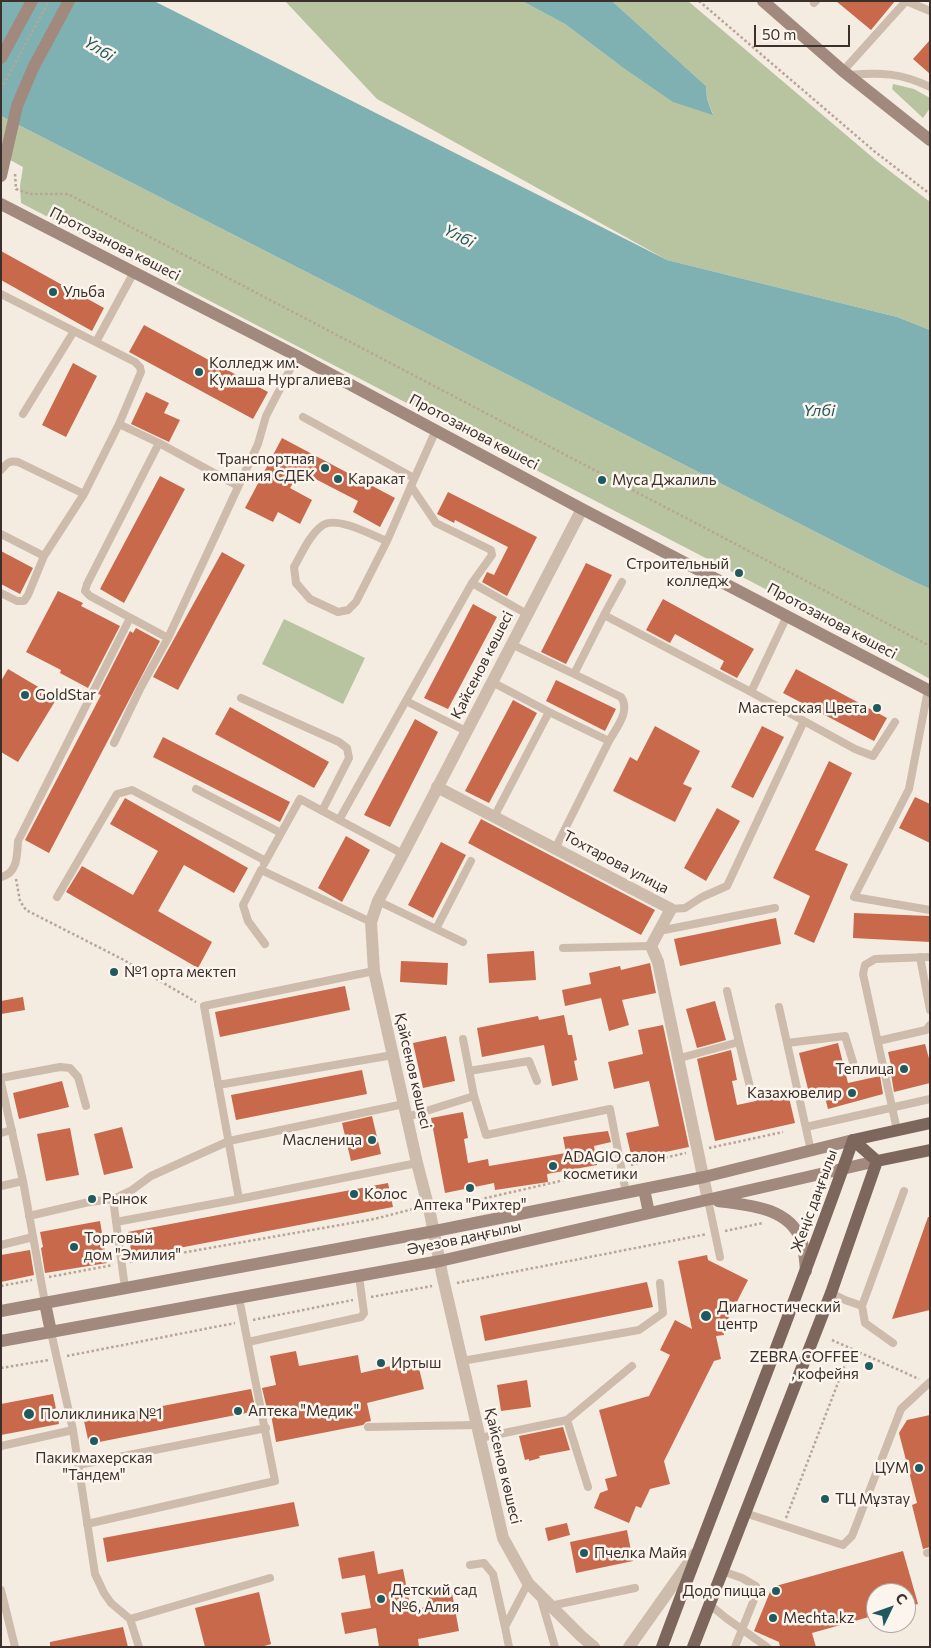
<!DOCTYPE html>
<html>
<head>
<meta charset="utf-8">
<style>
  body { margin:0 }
  #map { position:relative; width:931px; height:1648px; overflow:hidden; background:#f4ebe1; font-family:Commissioner,sans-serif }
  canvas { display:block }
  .frame { position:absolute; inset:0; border:2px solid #3b302b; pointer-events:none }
  .north { position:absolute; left:866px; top:1583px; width:50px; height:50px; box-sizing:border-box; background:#fbf5ee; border:1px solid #aea6a0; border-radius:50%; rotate:48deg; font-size:14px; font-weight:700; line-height:20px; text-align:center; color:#3b302b }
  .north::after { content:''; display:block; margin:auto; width:18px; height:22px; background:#1f5a5e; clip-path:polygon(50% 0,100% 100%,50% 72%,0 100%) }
  .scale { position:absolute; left:754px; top:25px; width:96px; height:22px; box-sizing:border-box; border:2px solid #3b302b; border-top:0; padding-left:6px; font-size:15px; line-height:18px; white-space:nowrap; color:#3b302b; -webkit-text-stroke:4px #fbf5ee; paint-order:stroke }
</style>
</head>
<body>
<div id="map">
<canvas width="931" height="1648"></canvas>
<div class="frame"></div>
<div class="north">С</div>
<div class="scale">50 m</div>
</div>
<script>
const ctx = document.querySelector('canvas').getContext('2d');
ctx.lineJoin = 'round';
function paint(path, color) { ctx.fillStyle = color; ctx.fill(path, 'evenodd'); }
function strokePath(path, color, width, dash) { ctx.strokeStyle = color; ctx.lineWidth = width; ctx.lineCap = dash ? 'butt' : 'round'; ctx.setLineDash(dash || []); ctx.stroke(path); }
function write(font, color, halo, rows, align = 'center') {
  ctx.font = font + ' Commissioner,sans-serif'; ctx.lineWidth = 5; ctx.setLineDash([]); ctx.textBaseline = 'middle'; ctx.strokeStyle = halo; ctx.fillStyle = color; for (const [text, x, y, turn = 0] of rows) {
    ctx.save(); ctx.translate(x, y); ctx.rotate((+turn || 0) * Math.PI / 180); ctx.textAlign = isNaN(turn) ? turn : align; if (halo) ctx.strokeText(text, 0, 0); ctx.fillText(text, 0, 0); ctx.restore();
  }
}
paint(new Path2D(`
  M285,1H522L565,24L618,64L713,114L707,99L706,86L612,1H688L878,162L930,202V330L897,317L667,260L377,99Z
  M893,84L914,89L930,98V108L923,118L892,89Z
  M1,116L898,574L930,589V679L802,608L21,203L20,186L23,167L1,155Z
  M284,619L365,658L343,704L262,664Z`), '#b8c4a0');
paint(new Path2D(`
  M1,1H154L667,260L897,317L930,330V589L898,574L1,116Z
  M522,1H612L706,86L707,99L713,115L673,102L618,64L565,24Z`), '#7fb0b2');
paint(new Path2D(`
  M836,1H895L871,30Z
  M930,40V74L913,59Z
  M1,251L104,308L92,331L1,280Z
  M144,325L268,392L253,419L129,352Z
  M73,363L97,376L66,437L42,425Z
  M146,392L169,403L164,413L180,420L169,442L131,424Z
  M282,438L395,498L380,527L353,512L358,501L300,471L290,488L312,500L300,524L278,512L273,522L245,508Z
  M160,476L185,489L124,603L100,589Z
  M448,492L537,537L507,596L482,582L487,572L494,575L508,547L455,520L454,523L437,514Z
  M1,551L33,568L20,594L1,584Z
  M222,552L245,565L178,690L153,677Z
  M586,563L612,575L566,664L541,652Z
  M58,591L83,603L81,606L120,626L88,688L60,673L61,670L26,652Z
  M663,599L754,649L737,678L720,669L724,661L675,634L670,643L646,630Z
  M473,604L497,617L448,709L424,698Z
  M136,628L160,641L49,853L25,840L101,695L98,694L130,631L133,633Z
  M8,669L57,698L18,762L1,752V681Z
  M796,669L887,718L874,741L783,693Z
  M556,680L616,709L605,731L546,701Z
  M513,700L537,713L489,803L465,791Z
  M230,707L329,762L314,788L215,734Z
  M415,719L438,732L390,827L364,815Z
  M655,726L700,751L683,784L692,788L675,822L613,791L630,757L637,761Z
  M762,726L784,737L753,798L731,787Z
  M163,737L290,802L280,822L153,757Z
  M829,761L852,773L815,850L848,864L814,943L794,934L810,896L773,878Z
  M915,797L930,804V843L899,828Z
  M125,798L248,868L234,893L184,865L158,911L212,942L198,968L66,892L82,866L133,895L158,851L110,824Z
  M717,808L740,821L706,881L684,868Z
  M481,819L655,910L641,935L468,843Z
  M346,836L370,850L342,902L318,888Z
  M441,842L466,855L433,918L408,905Z
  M854,913L930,916V942L853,938Z
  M776,918L781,944L680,966L674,939Z
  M534,951L536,980L489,983L487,954Z
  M401,961L448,963L447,985L400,982Z
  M650,963L656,993L622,1000L629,1025L609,1031L601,998L565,1006L562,990L591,984L589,973L620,966L621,970Z
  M345,986L350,1010L220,1037L215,1012Z
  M23,997L25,1010L1,1014V1001Z
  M715,1001L726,1040L697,1048L686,1009Z
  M564,1015L568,1035H572L577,1060L574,1061L578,1080L552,1086L544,1045L482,1057L477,1028L538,1016L539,1020Z
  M663,1025L689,1147L632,1159L626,1133L659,1126L649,1081L614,1089L608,1062L643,1054L638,1030Z
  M446,1036L455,1081L423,1088L413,1043Z
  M838,1043L848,1083L880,1076L883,1094L828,1109L823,1090L809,1093L799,1053Z
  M925,1044L930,1062V1083L894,1092L891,1074H893L888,1052Z
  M731,1050L737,1080L732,1081L737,1105L756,1101L755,1096L787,1089L795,1123L715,1141L697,1059Z
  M362,1070L367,1094L236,1120L231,1095Z
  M62,1081L69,1107L19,1119L13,1093Z
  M463,1112L468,1138L464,1139L468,1163L488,1159L489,1166L566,1153L563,1137L592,1133L608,1131L611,1142L594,1146L597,1165L547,1174L548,1182L495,1190L494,1183L445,1193L431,1118Z
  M372,1116L381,1154L351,1161L342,1123Z
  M122,1127L133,1168L104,1175L94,1134Z
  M70,1128L79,1175L46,1181L37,1134Z
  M388,1183L393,1207L132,1257L128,1232Z
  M928,1217H930V1310L892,1319Z
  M100,1221L107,1263L45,1273L41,1248L43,1247L40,1232Z
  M30,1250L34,1275L1,1282V1255Z
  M707,1255L708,1260L748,1280L723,1329L724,1335L716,1336L721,1359L714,1361L664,1461L670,1484L650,1489L641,1508L636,1506L629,1523L594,1508L600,1493L608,1490L605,1479L617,1476L599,1410L649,1396L670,1355L660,1350L675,1320L692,1329L678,1261Z
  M647,1282L653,1307L485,1341L480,1316Z
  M296,1351L299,1366L358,1355L361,1373L417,1360L424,1389L367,1403L371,1421L366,1422L363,1425L276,1442L270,1409H267L262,1388L276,1385L270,1356Z
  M527,1380L531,1407L501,1411L497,1385Z
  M251,1389L256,1411L89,1444L84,1421Z
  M53,1394L59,1424L1,1435V1404Z
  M930,1415V1547L923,1549L912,1505L917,1503L899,1433L907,1420Z
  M563,1427L570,1450L539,1456L540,1458L529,1461V1459L525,1460L519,1436Z
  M294,1502L299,1526L107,1562L103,1538Z
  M567,1523L570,1535L548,1541L545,1528Z
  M627,1530L633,1561L576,1573L570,1542Z
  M374,1551L378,1574L403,1569L411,1610L431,1606L429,1597L452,1593L459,1631L418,1639L419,1647H379L376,1628L345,1634L341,1613L371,1608L365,1575L342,1579L338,1558Z
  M903,1551L918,1604L906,1607V1593H876V1615L812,1633L816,1647H780L779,1642L754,1631L772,1587Z
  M259,1592L271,1644L261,1647H205L195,1608Z
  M123,1627L128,1647H50V1642Z`), '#c8694b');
strokePath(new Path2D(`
  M699,1L874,151L930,194
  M1,89L49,1
  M15,174L16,189L30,194H68L930,646
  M16,879L20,901L26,910L122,959L196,1002
  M709,1148L783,1132
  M631,1165L686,1153
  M440,1204L464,1203L613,1169
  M725,1231L763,1223
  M130,1262L374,1219L417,1208
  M49,1277L113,1265
  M457,1283L707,1234
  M1,1286L32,1280
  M371,1297L432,1286
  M253,1320L353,1300
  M832,1340L919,1379
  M67,1356L235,1323
  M1,1368L49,1360
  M786,1518L851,1349`), '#b9a596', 2.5, [2.5, 2.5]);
strokePath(new Path2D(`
  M906,1L930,11
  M814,3L816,1
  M843,71L906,1
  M849,75C881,72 901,73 930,87
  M1,294L135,362L140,367L141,372L119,424L84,494L44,556L28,595L24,601H17L1,593
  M96,342L134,272
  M23,414L74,331
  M303,417L414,478
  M119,424L159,443L87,584L85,591L90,596L168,638L258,444L266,416L297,356
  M436,430L411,486L436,523L491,550L492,555L472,583L527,614
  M159,443L238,486
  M1,470C7,463 9,460 18,462L84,494
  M1,534L44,556
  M387,541C372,535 337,516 323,525C310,534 302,553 294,567L296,583L310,599L338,612L348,610L356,602L387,541L411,486
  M604,615L622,582
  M511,644L574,674L604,615L751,692L787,616
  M574,674L621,697C631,711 616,728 609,741
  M492,682L549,712L494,817
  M928,690L909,789L854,897L930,910
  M751,692L855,749L873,756L895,722
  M241,698L339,742L347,748L349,758L322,811
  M406,701L466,731
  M549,712L609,741L555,849
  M114,743L141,687L168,638
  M196,789L281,833
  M339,820L472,583
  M264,864L300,799L403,854
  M1,877C18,873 17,855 18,841L130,618
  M57,897L117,794L132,790L266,861
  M378,901L463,942
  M671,909L685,908L702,897L727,886L804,721
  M436,929L471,861
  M659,931L775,908
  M265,944L248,921L243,905L261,870L371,922
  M563,948L651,946
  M920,957L930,1010
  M727,991L739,1042
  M779,1007L811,1151
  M878,1041L926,1030L930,1025
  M787,1043L845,1036L853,1062
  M680,1058L739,1042L750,1087
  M469,1071L529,1061L537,1081
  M1,1078L60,1067L70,1068L78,1077L86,1106
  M1,1083L23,1181L45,1303
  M218,1085L393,1055
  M474,1096L486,1135L610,1109L626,1193
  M407,1117L474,1096L463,1039
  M806,1127L930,1099
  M897,1130L863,974L865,965L875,959L930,957
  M1,1133L12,1130
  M1,1186L23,1181
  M113,1199L125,1288
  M239,1199L204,1006L374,971
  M708,1200L720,1257
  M29,1216L89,1202L113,1199L132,1190L151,1176L229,1141L404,1104
  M116,1222L239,1199L417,1163
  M1,1245L33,1237
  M831,1293L845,1300L862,1306L904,1191
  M862,1306L865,1323L893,1343
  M51,1332L73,1430L95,1574L104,1593L111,1603L130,1619L139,1647
  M248,1342L361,1317L364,1313L359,1276
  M462,1361L639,1330L663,1313L660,1283
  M567,1420L588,1487
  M368,1427L477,1425
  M480,1438L567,1420L632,1366
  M1,1446L73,1430
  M78,1465L266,1428
  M745,1513L843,1545L852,1536L901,1409L930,1382
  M87,1524L275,1481L239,1298
  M927,1553L930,1552
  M470,1565L484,1563L493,1574L505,1627
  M722,1571L742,1578L756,1586L755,1597L735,1647
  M1,1590L15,1647
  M541,1599L555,1647
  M709,1604L726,1618L767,1647
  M550,1606L635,1588
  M130,1619L270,1578
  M509,1647L505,1627L528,1583`), '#cdbbac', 8);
strokePath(new Path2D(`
  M582,509L403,854L378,901L371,922L374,971L417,1163L430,1213L442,1274L503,1538L528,1583L581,1636L594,1647
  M437,787L671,909L651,946L658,962L708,1200
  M629,1647L695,1554`), '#cdbbac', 12);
strokePath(new Path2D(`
  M763,1L843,71L930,140
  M1,58L32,1
  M1,176L17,106L33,68L69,1
  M1,204L297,356L582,509L930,691
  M644,1189L649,1213
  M718,1201C747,1205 789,1207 801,1240C805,1250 805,1261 806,1271
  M45,1303L51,1332
  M1,1311L435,1231L704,1177L853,1140
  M1,1341L440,1261L877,1161`), '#a18a7d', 12);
strokePath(new Path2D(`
  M853,1140L930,1123
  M877,1161L930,1150
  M662,1647C725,1477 793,1311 853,1140
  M693,1647L831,1293L877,1161L853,1140`), '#7d675c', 12);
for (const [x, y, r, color] of [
  [53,292,5,"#1f5a5e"],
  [199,372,5,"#1f5a5e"],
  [325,468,5,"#1f5a5e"],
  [338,479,5,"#1f5a5e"],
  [602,480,5,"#1f5a5e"],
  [739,573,5,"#1f5a5e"],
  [25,695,5,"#1f5a5e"],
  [877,708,5,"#1f5a5e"],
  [114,972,5,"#1f5a5e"],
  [904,1069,5,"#1f5a5e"],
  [852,1093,5,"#1f5a5e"],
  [372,1140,5,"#1f5a5e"],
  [553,1166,5,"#1f5a5e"],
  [470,1188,5,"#1f5a5e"],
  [354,1194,5,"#1f5a5e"],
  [92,1199,5,"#1f5a5e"],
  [74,1247,5,"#1f5a5e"],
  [706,1316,6,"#1f5a5e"],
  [381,1363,5,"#1f5a5e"],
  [869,1366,5,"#1f5a5e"],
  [238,1411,5,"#1f5a5e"],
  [29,1414,6,"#1f5a5e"],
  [94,1441,5,"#1f5a5e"],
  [919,1468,5,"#1f5a5e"],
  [825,1499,5,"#1f5a5e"],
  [584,1553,5,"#1f5a5e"],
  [776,1591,5,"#1f5a5e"],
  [381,1599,5,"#1f5a5e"],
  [773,1618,5,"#1f5a5e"]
]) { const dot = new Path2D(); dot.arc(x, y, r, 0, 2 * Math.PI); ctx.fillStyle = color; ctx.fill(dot); strokePath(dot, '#fbf5ee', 2); }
write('15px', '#3b302b', '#fbf5ee', [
  ["Протозанова көшесі",115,244,27],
  ["Протозанова көшесі",474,432,28],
  ["Протозанова көшесі",832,621,28],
  ["Қайсенов көшесі",482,665,-63],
  ["Тохтарова улица",616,862,28],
  ["Қайсенов көшесі",413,1071,77],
  ["Жеңіс даңғылы",814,1201,-70],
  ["Әуезов даңғылы",464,1238,-12],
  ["Қайсенов көшесі",503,1466,77]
]);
write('15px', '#3b302b', '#fbf5ee', [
  ["Ульба",63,292],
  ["Колледж им.",209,363],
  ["Кумаша Нургалиева",209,380],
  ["Транспортная",315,459,"right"],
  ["компания СДЕК",315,476,"right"],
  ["Каракат",348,479],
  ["Муса Джалиль",612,480],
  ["Строительный",729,564,"right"],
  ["колледж",729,581,"right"],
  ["GoldStar",35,695],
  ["Мастерская Цвета",867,708,"right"],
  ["№1 орта мектеп",124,972],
  ["Теплица",894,1069,"right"],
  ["Казахювелир",842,1093,"right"],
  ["Масленица",362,1140,"right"],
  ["ADAGIO салон",563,1157],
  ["косметики",563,1174],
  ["Колос",364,1194],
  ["Рынок",102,1199],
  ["Аптека \"Рихтер\"",470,1205,"center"],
  ["Торговый",84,1238],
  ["дом \"Эмилия\"",84,1255],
  ["Диагностический",717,1307],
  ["центр",717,1324],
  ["ZEBRA COFFEE",859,1357,"right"],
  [", кофейня",859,1374,"right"],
  ["Иртыш",391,1363],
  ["Аптека \"Медик\"",248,1411],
  ["Поликлиника №1",40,1414],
  ["Пакикмахерская",94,1458,"center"],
  ["\"Тандем\"",94,1475,"center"],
  ["ЦУМ",909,1468,"right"],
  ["ТЦ Мұзтау",835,1499],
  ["Пчелка Майя",594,1553],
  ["Детский сад",391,1590],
  ["№6, Алия",391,1607],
  ["Додо пицца",766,1591,"right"],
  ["Mechta.kz",783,1618]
], 'left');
write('italic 16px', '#1f5a5e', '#fbf5ee', [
  ["Үлбі",99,49,32],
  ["Үлбі",459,236,27],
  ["Үлбі",819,411]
]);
</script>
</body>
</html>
